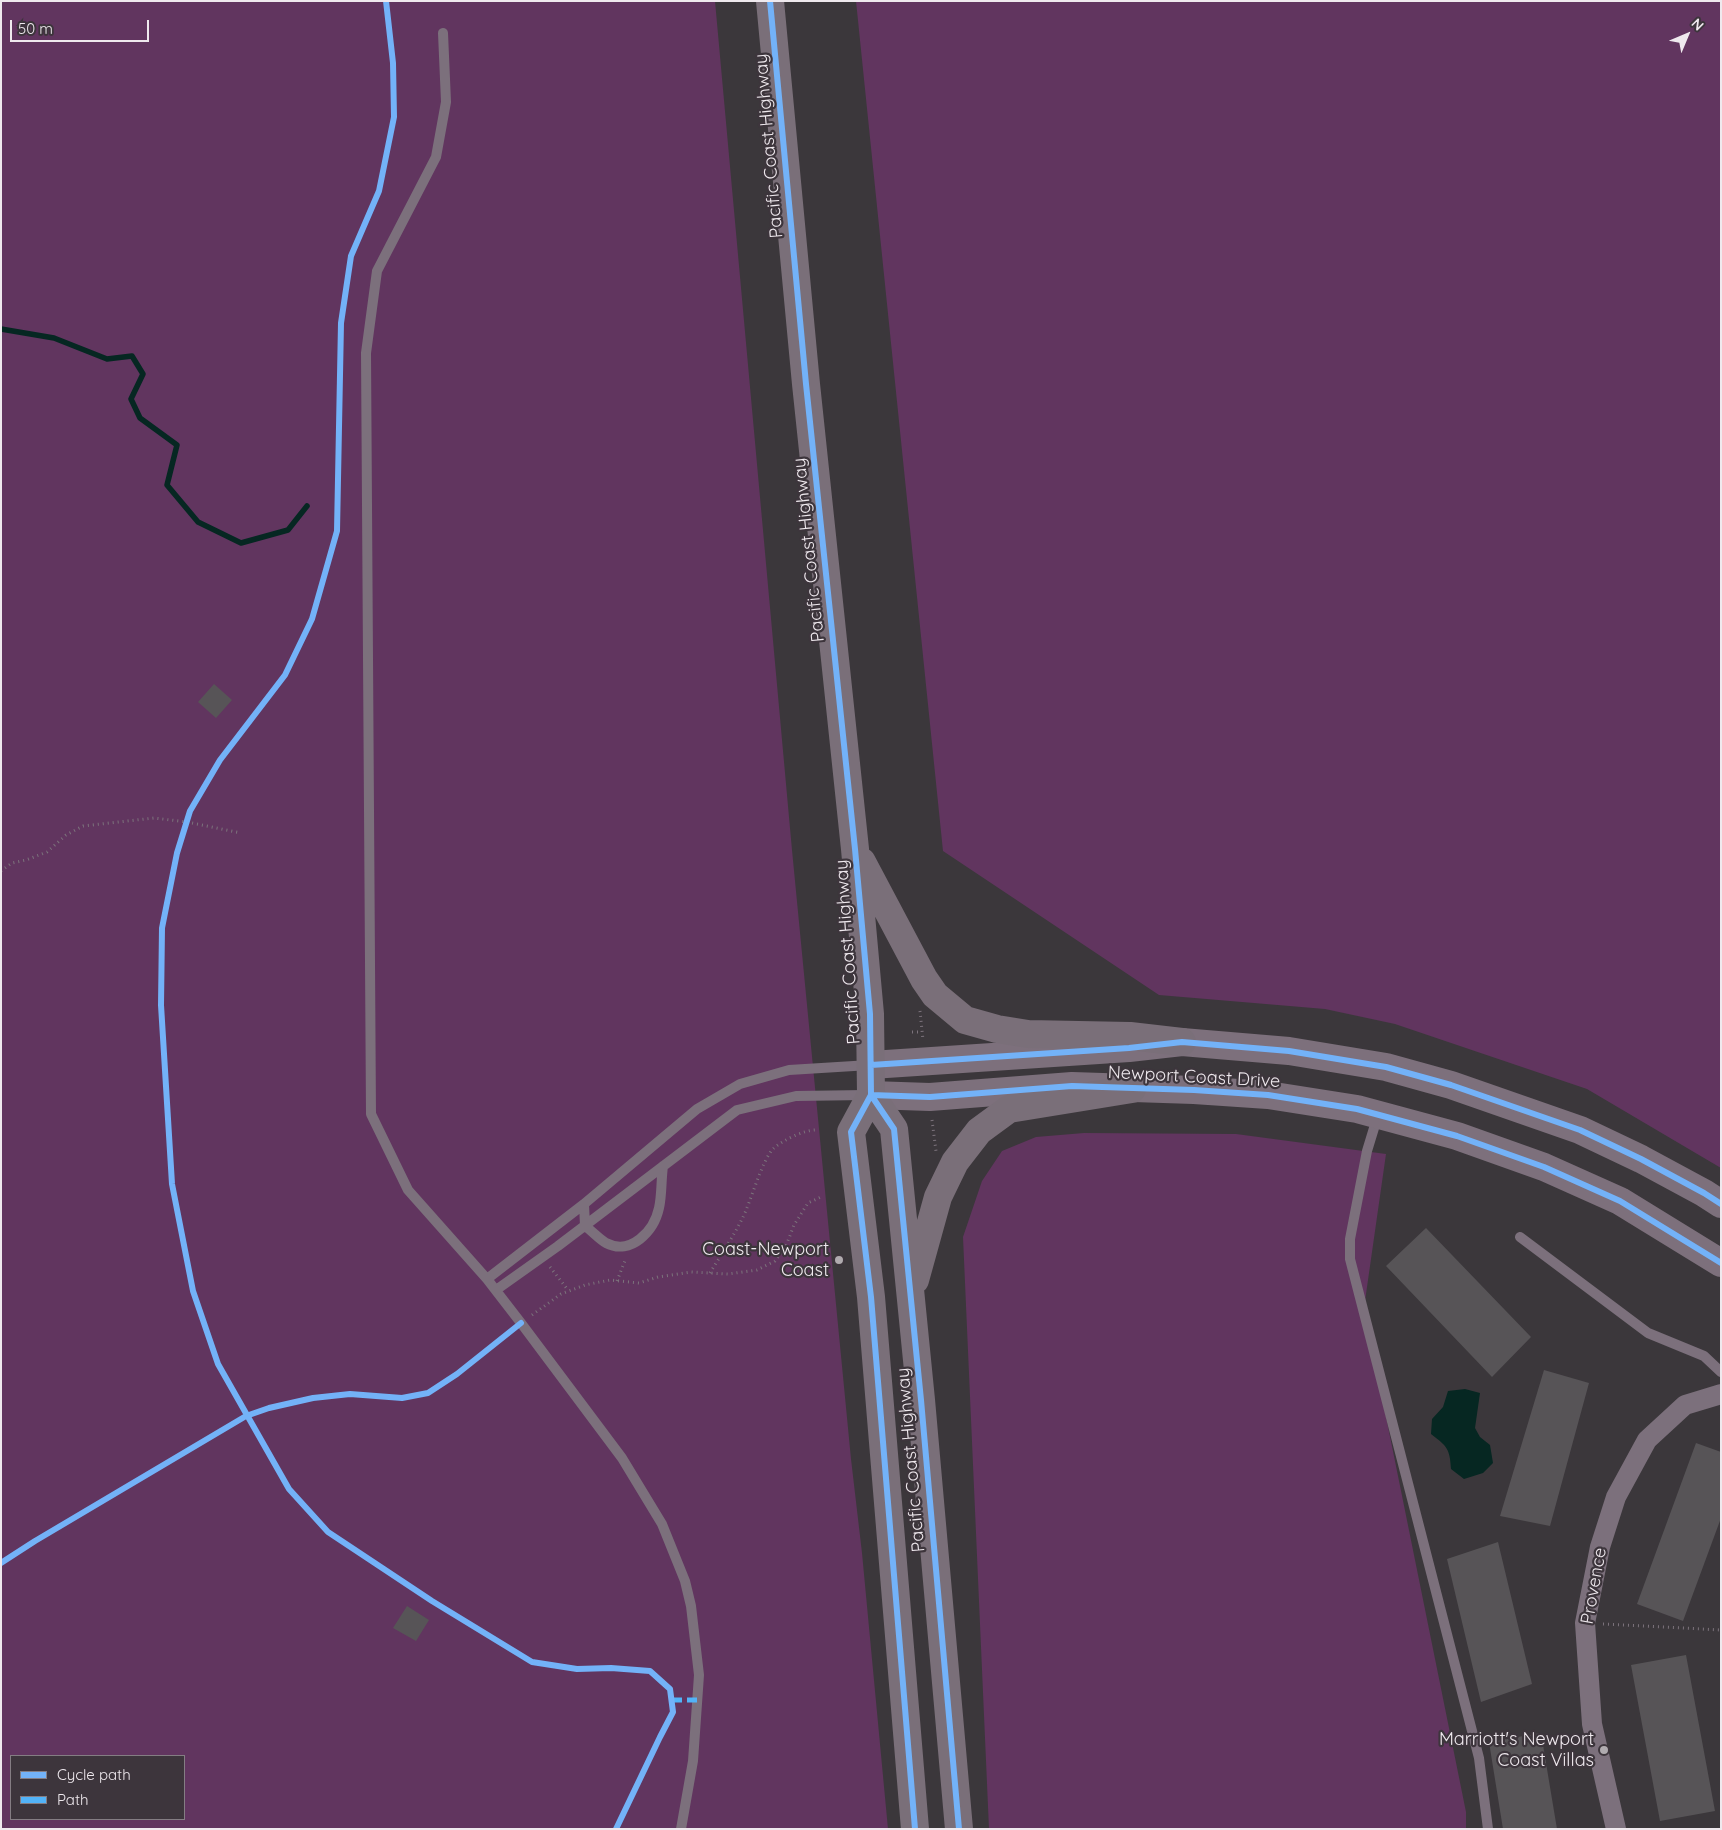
<!DOCTYPE html>
<html>
<head>
<meta charset="utf-8">
<style>
  body { margin:0 }
  #map { position:relative; width:1722px; height:1830px; overflow:hidden; background:#3b373b; font-family:Quicksand,sans-serif }
  canvas { display:block }
  .frame { position:absolute; inset:0; border:2px solid #efe9ee; pointer-events:none }
  .legend { position:absolute; left:10px; top:1755px; width:175px; height:65px; box-sizing:border-box; background:#3d353c; border:1px solid #847d83; margin:0; padding:6px 9px; list-style:none; font-size:15px; color:#efe9ee }
  .legend li { display:flex; align-items:center; gap:10px; height:25px }
  .legend b { width:25px; border:1px solid #847d83 }
  .north { position:absolute; left:1662px; top:10px; width:50px; height:50px; -webkit-text-stroke:4px #3d353c; paint-order:stroke; rotate:45deg; font-size:14px; font-weight:700; line-height:20px; text-align:center; color:#efe9ee }
  .north::after { content:''; display:block; margin:auto; width:18px; height:22px; background:#efe9ee; clip-path:polygon(50% 0,100% 100%,50% 72%,0 100%) }
  .scale { position:absolute; left:10px; top:20px; width:139px; height:22px; box-sizing:border-box; border:2px solid #efe9ee; border-top:0; padding-left:6px; font-size:15px; line-height:18px; white-space:nowrap; color:#efe9ee; -webkit-text-stroke:4px #3d353c; paint-order:stroke }
</style>
</head>
<body>
<div id="map">
<canvas width="1722" height="1830"></canvas>
<div class="frame"></div>
<ul class="legend">
<li><b style="height:6px;background:#73b2f8"></b>Cycle path</li>
<li><b style="height:6px;background:#52b3f8"></b>Path</li>
</ul>
<div class="north">N</div>
<div class="scale">50 m</div>
</div>
<script>
const ctx = document.querySelector('canvas').getContext('2d');
ctx.lineJoin = 'round';
function paint(path, color) { ctx.fillStyle = color; ctx.fill(path, 'evenodd'); }
function strokePath(path, color, width, dash) { ctx.strokeStyle = color; ctx.lineWidth = width; ctx.lineCap = dash ? 'butt' : 'round'; ctx.setLineDash(dash || []); ctx.stroke(path); }
function write(font, color, halo, rows, align = 'center') {
  ctx.font = font + ' Quicksand,sans-serif'; ctx.lineWidth = 4.5; ctx.setLineDash([]); ctx.textBaseline = 'middle'; ctx.strokeStyle = halo; ctx.fillStyle = color; for (const [text, x, y, turn = 0] of rows) {
    ctx.save(); ctx.translate(x, y); ctx.rotate((+turn || 0) * Math.PI / 180); ctx.textAlign = isNaN(turn) ? turn : align; if (halo) ctx.strokeText(text, 0, 0); ctx.fillText(text, 0, 0); ctx.restore();
  }
}
paint(new Path2D(`
  M1,1H715L792,850L851,1459L862,1553L888,1829H1ZM11,1756H184V1819H11Z
  M856,1H1721V1168L1587,1089L1395,1024L1325,1009L1159,995L943,851Z
  M1084,1133L1236,1134L1386,1154L1364,1308L1466,1812V1829H989L963,1237L982,1181L1002,1151L1036,1137Z`), '#61355f');
paint(new Path2D(`
  M1465,1389L1480,1393L1475,1428L1480,1437L1490,1445L1493,1463L1483,1473L1464,1479L1451,1469C1450,1449 1447,1446 1431,1434L1432,1419L1443,1407L1448,1391Z`), '#062722');
strokePath(new Path2D(`
  M1,329L54,338L107,359L132,356L143,374L131,399L140,418L177,445L167,485L198,522L241,543L288,530L307,506`), '#062722', 5.5);
paint(new Path2D(`
  M214,684L232,700L216,718L198,702Z
  M1426,1228L1531,1337L1492,1377L1386,1266Z
  M1544,1370L1589,1383L1550,1526L1500,1516Z
  M1696,1443L1721,1452V1518L1683,1621L1637,1604Z
  M1498,1542L1532,1684L1481,1702L1447,1559Z
  M407,1606L429,1620L416,1641L393,1628Z
  M1686,1655L1715,1811L1660,1821L1631,1665Z
  M1541,1733L1557,1829H1503L1489,1742Z`), '#575457');
strokePath(new Path2D(`
  M1,871L12,863L26,860L47,852L66,835L83,826L154,818L187,822L241,833
  M920,1011L923,1040
  M912,1032H922
  M932,1120L936,1151
  M550,1267L568,1290
  M710,1273C721,1255 733,1237 742,1219C751,1202 762,1159 774,1148C783,1140 804,1130 816,1130
  M617,1281L626,1258
  M532,1315L561,1294L585,1285L610,1280L639,1283L658,1277L691,1272L728,1274L757,1270L775,1261L786,1246L794,1225L808,1203L823,1196
  M1603,1624L1721,1630`), '#7c737c', 3, [1, 4]);
strokePath(new Path2D(`
  M443,33L446,102L436,157L377,271L366,353L371,1114L408,1190L487,1279L521,1323L622,1458L662,1524L685,1581L691,1606L699,1675L693,1761L681,1829
  M1378,1115L1367,1151L1350,1239V1259L1479,1758L1488,1829
  M584,1204L585,1226C592,1231 599,1239 606,1243C631,1256 654,1231 659,1208C662,1195 661,1180 663,1166
  M1520,1237L1648,1333L1704,1356L1721,1372
  M487,1279L584,1204L697,1109L740,1084L789,1070L870,1065
  M496,1290L558,1246L737,1110L796,1096L866,1095`), '#7c707c', 10);
strokePath(new Path2D(`
  M1616,1829L1592,1724L1585,1623L1600,1547L1616,1497L1647,1440L1685,1405L1721,1394`), '#7c707c', 20);
strokePath(new Path2D(`
  M871,1065L1129,1048L1182,1042L1289,1051L1386,1067L1451,1085L1580,1130L1641,1159L1704,1193L1721,1204
  M871,1095L930,1097L1072,1086L1194,1090L1268,1095L1357,1109L1457,1136L1544,1167L1620,1201L1721,1263`), '#7d707c', 28);
strokePath(new Path2D(`
  M770,1L806,384L855,849L870,1014L871,1095L851,1132L871,1297L915,1829
  M862,862L924,979L935,995L965,1020L997,1029L1028,1034L1130,1036L1182,1042
  M871,1095L894,1129L921,1400L959,1829
  M915,1280L938,1197L955,1162L979,1131L1009,1109L1132,1089`), '#7a6f79', 28);
strokePath(new Path2D(`
  M672,1700H699`), '#52b3f8', 5, [10, 5]);
strokePath(new Path2D(`
  M386,1L393,63L394,117L379,191L351,256L341,323L337,531L312,619L285,675L220,760L190,811L177,853L162,928L161,1005L172,1184L193,1291L218,1364L289,1489L328,1532L432,1601L532,1662L577,1669L611,1668L650,1671L670,1689L673,1712L660,1737L616,1829
  M770,1L806,384L855,849L870,1014L871,1095L851,1132L871,1297L915,1829
  M871,1065L1129,1048L1182,1042L1289,1051L1386,1067L1451,1085L1580,1130L1641,1159L1704,1193L1721,1204
  M871,1095L930,1097L1072,1086L1194,1090L1268,1095L1357,1109L1457,1136L1544,1167L1620,1201L1721,1263
  M871,1095L894,1129L921,1400L959,1829
  M1,1563L35,1541L246,1416L269,1408L313,1398L350,1394L402,1398L428,1393L457,1374L521,1323`), '#73b2f8', 6);
for (const [x, y, r, color] of [
  [839,1260,5,"#b0abaf"],
  [1604,1750,5,"#b0abaf"]
]) { const dot = new Path2D(); dot.arc(x, y, r, 0, 2 * Math.PI); ctx.fillStyle = color; ctx.fill(dot); strokePath(dot, '#3d353c', 2); }
write('18px', '#efe9ee', '#3d353c', [
  ["Pacific Coast Highway",769,146,-95],
  ["Pacific Coast Highway",809,550,-96],
  ["Pacific Coast Highway",848,952,-94],
  ["Newport Coast Drive",1194,1077,3],
  ["Pacific Coast Highway",911,1460,-95],
  ["Provence",1594,1586,-80]
]);
write('18px', '#efe9ee', '#3d353c', [
  ["Coast-Newport",829,1250],
  ["Coast",829,1271],
  ["Marriott's Newport",1594,1740],
  ["Coast Villas",1594,1761]
], 'right');
</script>
</body>
</html>
